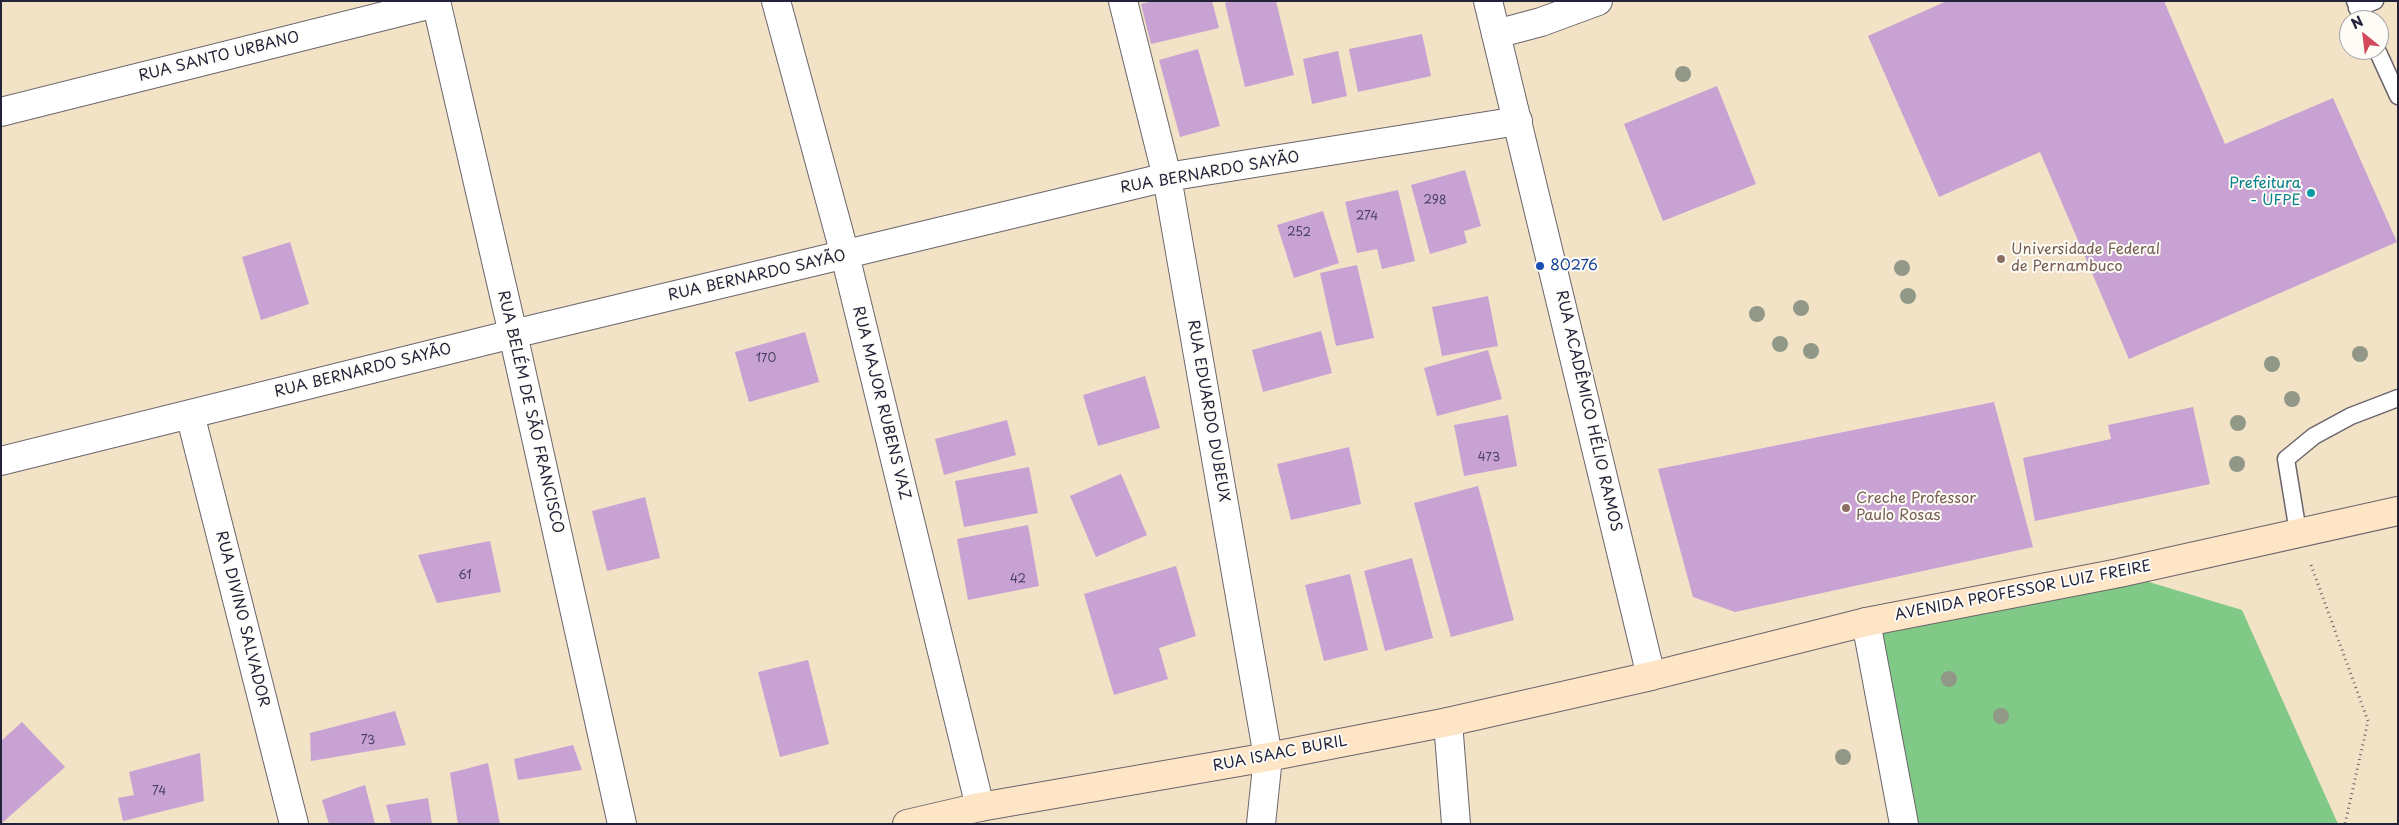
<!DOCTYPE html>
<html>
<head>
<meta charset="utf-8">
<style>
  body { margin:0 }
  #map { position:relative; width:2399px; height:825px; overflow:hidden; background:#f2e2c6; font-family:"Playpen Sans",sans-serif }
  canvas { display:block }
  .frame { position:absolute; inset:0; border:2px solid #22223b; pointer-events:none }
  .north { position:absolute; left:2339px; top:10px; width:50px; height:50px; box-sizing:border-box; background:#fdfcf7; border:1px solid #a5a5ac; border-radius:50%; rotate:331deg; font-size:14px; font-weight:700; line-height:20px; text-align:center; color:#22223b }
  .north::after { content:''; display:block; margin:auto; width:18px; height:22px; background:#d1495b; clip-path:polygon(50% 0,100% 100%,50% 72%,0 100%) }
</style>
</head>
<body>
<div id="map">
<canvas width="2399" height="825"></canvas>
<div class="frame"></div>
<div class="north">N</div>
</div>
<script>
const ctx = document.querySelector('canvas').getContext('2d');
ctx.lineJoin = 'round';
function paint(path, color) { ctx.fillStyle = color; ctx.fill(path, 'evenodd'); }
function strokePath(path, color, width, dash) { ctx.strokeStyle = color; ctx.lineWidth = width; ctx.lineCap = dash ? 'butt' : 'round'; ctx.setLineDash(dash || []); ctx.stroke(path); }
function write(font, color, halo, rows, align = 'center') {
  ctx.font = font + ' "Playpen Sans",sans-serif'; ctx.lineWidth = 4; ctx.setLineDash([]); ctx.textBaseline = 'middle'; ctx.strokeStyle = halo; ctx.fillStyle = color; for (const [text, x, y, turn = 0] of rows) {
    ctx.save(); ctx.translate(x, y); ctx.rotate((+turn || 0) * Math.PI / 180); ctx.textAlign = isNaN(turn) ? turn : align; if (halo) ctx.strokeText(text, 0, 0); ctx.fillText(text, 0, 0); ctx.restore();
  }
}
paint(new Path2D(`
  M2119,573L2242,610L2338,824H1907L1867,622Z`), '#80c987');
paint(new Path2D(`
  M1153,1H1212L1219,28L1151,44L1141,4Z
  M1232,1H1276L1294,75L1245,87L1225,3Z
  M1947,1H2164L2225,144L2333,98L2397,242L2129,359L2040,152L1939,197L1868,36Z
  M1422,34L1431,76L1358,92L1349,49Z
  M1198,49L1220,126L1180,137L1159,60Z
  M1338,51L1347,96L1312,104L1303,59Z
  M1717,86L1756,184L1663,221L1624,124Z
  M1465,170L1481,226L1464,231L1467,243L1430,254L1411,185Z
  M1398,190L1415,261L1382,269L1377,249L1357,253L1345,202Z
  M1323,211L1339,263L1294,278L1277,225Z
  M290,242L309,304L261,320L242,257Z
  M1357,265L1374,338L1336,346L1320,273Z
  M1488,296L1498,346L1442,356L1432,307Z
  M1321,331L1332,373L1263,392L1252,350Z
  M805,332L819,382L749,402L735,352Z
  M1488,350L1502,399L1437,416L1424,368Z
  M1145,376L1160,428L1098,446L1083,395Z
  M1994,402L2033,547L1735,612L1693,597L1658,469Z
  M2193,407L2210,484L2035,521L2023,458L2111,439L2108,425Z
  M1508,415L1517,466L1464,476L1454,425Z
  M1007,420L1016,455L944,475L935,439Z
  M1349,447L1361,504L1291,520L1277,464Z
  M1029,467L1038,513L964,527L955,481Z
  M1121,474L1147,535L1096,557L1070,496Z
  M1478,486L1514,620L1451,637L1414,503Z
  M645,497L660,558L607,571L592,511Z
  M1028,525L1039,586L968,600L957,539Z
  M490,541L501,592L437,603L418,555Z
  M1412,558L1433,638L1385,651L1364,571Z
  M1176,566L1196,636L1159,648L1168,679L1114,695L1084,594Z
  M1350,574L1368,650L1324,661L1305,585Z
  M808,660L829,744L780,757L758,672Z
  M395,711L406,745L311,761L310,733Z
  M22,722L65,767L1,824V741Z
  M573,745L582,770L518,780L514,759Z
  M200,753L204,801L123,821L118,798L134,795L129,772Z
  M488,763L500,824H458L450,773Z
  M365,785L375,824H329L322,800Z
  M428,798L432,824H391L386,805Z`), '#c7a2d3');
const service = new Path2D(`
  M2355,1L2363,20
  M2357,8L2375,1
  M2377,50L2398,96
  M2298,532L2286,459L2314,436L2351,416L2398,398`);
const minor = new Path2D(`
  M436,1L513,334L622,824
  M776,1L845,255L980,807
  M1123,1L1167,177L1268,757L1261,824
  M1496,34L1541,22L1598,1
  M1,112L436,3
  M190,414L294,824
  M1,461L513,334L1167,177L1518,121
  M1866,622L1904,824
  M1448,722L1456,824`);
const tertiary = new Path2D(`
  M1488,1L1651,676`);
const secondary = new Path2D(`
  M907,824L980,807L1268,757L1448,722L1651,676L1866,622L2119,573L2398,511`);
strokePath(service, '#6b656c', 19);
strokePath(minor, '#6b656c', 30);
strokePath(tertiary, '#6b656c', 30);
strokePath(secondary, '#6b656c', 30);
strokePath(new Path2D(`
  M2311,565L2368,721L2345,824`), '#6b656c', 3, [1, 4]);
strokePath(service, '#fff', 16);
strokePath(minor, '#fff', 28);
strokePath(tertiary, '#fff', 28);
strokePath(secondary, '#fee5c5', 28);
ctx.fillStyle = '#929888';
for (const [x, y] of [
  [1683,74],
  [1902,268],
  [1908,296],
  [1801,308],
  [1757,314],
  [1780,344],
  [1811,351],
  [2360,354],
  [2272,364],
  [2292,399],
  [2238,423],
  [2237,464],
  [1949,679],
  [2001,716],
  [1843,757]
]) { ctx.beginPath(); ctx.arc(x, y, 8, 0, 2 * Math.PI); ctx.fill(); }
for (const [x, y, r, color] of [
  [2311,193,5,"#0f9aa8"],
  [2001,259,5,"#8d6e63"],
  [1540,266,5,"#1a4fb4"],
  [1846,508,5,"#8d6e63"]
]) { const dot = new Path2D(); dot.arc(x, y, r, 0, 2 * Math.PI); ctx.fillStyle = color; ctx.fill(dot); strokePath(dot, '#fdfcf7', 2); }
write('12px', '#4b4261', null, [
  ["298",1435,201],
  ["274",1367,217],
  ["252",1299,233],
  ["170",766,359],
  ["473",1489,458],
  ["61",465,576],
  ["42",1018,580],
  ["73",368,741],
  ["74",159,792]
]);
write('15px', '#22223b', '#fdfcf7', [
  ["RUA SANTO URBANO",219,57,-14],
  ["RUA BERNARDO SAYÃO",1210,173,-10],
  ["RUA BERNARDO SAYÃO",757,276,-13],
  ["RUA BERNARDO SAYÃO",363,371,-14],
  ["RUA MAJOR RUBENS VAZ",881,403,76],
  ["RUA EDUARDO DUBEUX",1208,411,80],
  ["RUA ACADÊMICO HÉLIO RAMOS",1588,411,77],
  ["RUA BELÉM DE SÃO FRANCISCO",530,412,77],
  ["AVENIDA PROFESSOR LUIZ FREIRE",2023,591,-11],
  ["RUA DIVINO SALVADOR",242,619,76],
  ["RUA ISAAC BURIL",1280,754,-11]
]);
write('15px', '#0d838f', '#fdfcf7', [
  ["Prefeitura",2301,184],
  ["- UFPE",2301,201]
], 'right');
write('15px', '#785e54', '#fdfcf7', [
  ["Universidade Federal",2011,250],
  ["de Pernambuco",2011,267],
  ["Creche Professor",1856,499],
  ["Paulo Rosas",1856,516]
], 'left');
write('15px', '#164399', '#fdfcf7', [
  ["80276",1550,266]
], 'left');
</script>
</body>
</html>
